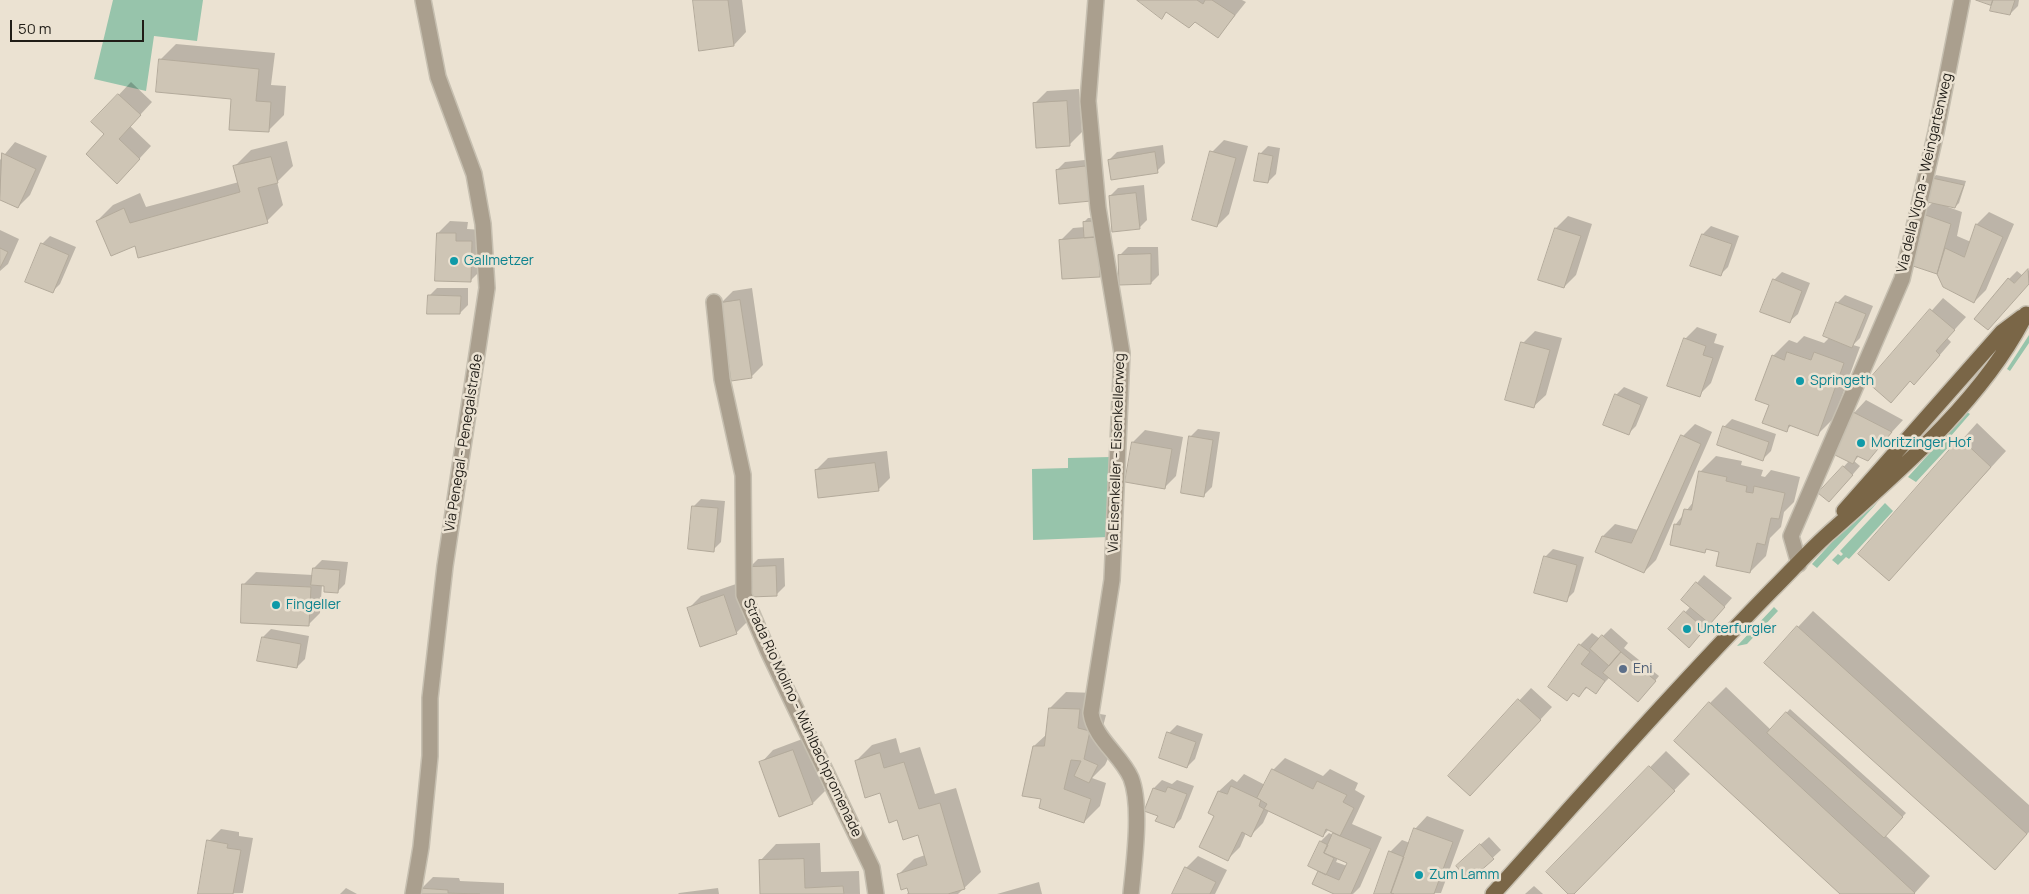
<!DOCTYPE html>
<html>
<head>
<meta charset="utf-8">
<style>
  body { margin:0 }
  #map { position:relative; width:2029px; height:894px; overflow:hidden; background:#ebe2d2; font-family:Manrope,sans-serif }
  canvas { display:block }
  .scale { position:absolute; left:10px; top:20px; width:134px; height:22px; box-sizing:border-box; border:2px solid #201d17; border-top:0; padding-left:6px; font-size:15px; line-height:18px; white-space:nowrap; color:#201d17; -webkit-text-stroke:4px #ebe2d2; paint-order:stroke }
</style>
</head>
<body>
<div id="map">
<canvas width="2029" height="894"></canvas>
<div class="scale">50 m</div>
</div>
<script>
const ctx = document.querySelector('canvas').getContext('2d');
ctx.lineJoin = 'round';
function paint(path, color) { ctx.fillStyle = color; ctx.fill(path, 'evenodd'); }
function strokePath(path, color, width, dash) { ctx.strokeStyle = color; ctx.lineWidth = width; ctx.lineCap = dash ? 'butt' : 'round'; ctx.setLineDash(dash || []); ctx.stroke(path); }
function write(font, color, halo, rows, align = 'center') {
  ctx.font = font + ' Manrope,sans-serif'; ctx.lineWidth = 5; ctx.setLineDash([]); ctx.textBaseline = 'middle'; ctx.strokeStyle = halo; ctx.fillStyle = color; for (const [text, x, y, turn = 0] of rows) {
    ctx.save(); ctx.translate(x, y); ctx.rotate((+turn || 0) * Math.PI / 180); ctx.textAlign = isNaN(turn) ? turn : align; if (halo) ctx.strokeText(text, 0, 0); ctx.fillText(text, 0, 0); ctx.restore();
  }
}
paint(new Path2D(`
  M113,0H203L197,41L154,36L146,91L94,79Z
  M2029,335V343L2010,371L2007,369Z
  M1967,412L1970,414L1950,437L1954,441L1916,482L1908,477Z
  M1110,457L1108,537L1033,540L1032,469L1068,468V458Z
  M1878,502L1817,568L1812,564L1833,541Z
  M1885,503L1893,511L1849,559L1846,557L1838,565L1832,560L1838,554L1841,556L1843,554L1840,551Z
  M1774,607L1778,611L1747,644L1737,646Z`), '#97c4ab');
paint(new Path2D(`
  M694,0H742L746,32L734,45L700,49Z
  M1139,0H1242L1246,2L1218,37L1195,21L1167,11L1161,17Z
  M1980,0H2019L2018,6L2010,14Z
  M176,44L275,53L271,85L286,86L284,115L268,131L232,98L160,60Z
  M131,82L152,102L130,126L151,146L129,170L106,134L93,122Z
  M1079,89L1082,132L1070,144L1035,103L1047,91Z
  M1224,140L1248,146L1229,214L1217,226L1212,152Z
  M287,141L293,166L277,182L283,205L267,221L136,244L97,221L113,205L140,193L146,207L239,182L235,166L251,150Z
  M15,142L47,156L30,195L18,207L0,199V160Z
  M1163,145L1165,163L1157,171L1109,160L1117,152Z
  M1268,146L1280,148L1276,174L1268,182L1260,154Z
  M1095,159L1061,203L1057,170L1065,162Z
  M1936,175L1966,181L1959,203L1955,207H1948L1962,212L1957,236L1971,242L1977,224L1989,212L2014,224L1986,290L1974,302L1938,273L1911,264L1922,213L1933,202V178Z
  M1144,185L1147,220L1139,228L1110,196L1118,188Z
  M1568,216L1592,224L1576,275L1564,287L1556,228Z
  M1088,218H1100V226H1109L1112,263L1099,276L1061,240L1073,228L1085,227L1084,222Z
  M450,221L468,222L467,229L483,230L482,269L470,281L438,233Z
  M1711,226L1739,236L1728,267L1720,275L1703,234Z
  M0,230L19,239L8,264L0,271Z
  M50,236L76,247L60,284L52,292L42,244Z
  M1128,247H1158L1159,275L1151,283L1120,255Z
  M2029,270V283L1996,320L2009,279L2017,271L2023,276Z
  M1782,272L1810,283L1798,314L1790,321L1774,280Z
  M437,288H468V305L460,313L429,296Z
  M752,288L763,365L751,377L721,303L733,291Z
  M1845,295L1873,306L1860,338L1853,345L1860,347L1834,418L1818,434L1792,425L1786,430L1770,404L1773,356L1789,340L1797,343L1804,336L1824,343L1830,337L1837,303Z
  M1943,298L1966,317L1947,338L1951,342L1926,371L1911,380L1891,402L1868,382Z
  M1697,327L1717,334L1714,343L1724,346L1711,383L1699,395L1685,339Z
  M1535,331L1562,338L1546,395L1533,407L1523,343Z
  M1624,387L1648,397L1636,426L1628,434L1616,395Z
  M1866,400L1903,420L1867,459L1859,456L1854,461L1860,466L1837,493H1820L1849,461L1835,454L1854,413Z
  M1732,419L1776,434L1771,451L1763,459L1724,427Z
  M1977,423L2006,451L1888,580L1860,554Z
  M1695,424L1712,432L1656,560L1644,572L1603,536L1615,524L1638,530L1683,436Z
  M1198,429L1220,432L1212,487L1204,495L1190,437Z
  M1145,430L1183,437L1176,476L1164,488L1133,442Z
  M887,451L890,478L878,490L816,470L828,458Z
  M1716,456L1742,461L1741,465L1763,470L1761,476L1765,477L1771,470L1800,477L1794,502L1784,512L1781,527L1770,538L1766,556L1750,572L1721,551L1708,548L1704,552L1676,524L1694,501L1700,472Z
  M701,499L725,501L721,542L713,550L693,507Z
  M1553,549L1584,557L1574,592L1566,600L1545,557Z
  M784,558L785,586L777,594L750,567L758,559Z
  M322,560L348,562L345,584L337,592L322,585L320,613L308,625L244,584L256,572L313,575L314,568Z
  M1704,575L1732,598L1697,638L1670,629L1691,606L1697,583Z
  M736,584L748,621L736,633L689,608L701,596Z
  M1813,611L2029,805V832L1995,869L1798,627Z
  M1611,628L1628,643L1624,648L1659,676L1642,697L1610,677L1595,692L1588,687L1579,695L1575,692L1567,699L1580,645L1592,633L1600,639Z
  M271,629L309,636L305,659L297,667L263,637Z
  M1726,687L1771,730L1790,709L1906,813L1885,835L1930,876L1914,894H1841L1710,703Z
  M1531,688L1552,707L1482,783L1449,776Z
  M1066,692L1096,693L1094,713L1106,715L1099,742L1113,748L1105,765L1092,778L1106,783L1100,806L1084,822L1043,798L1034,746L1047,734L1050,708Z
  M1177,725L1203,734L1195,759L1187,767L1169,733Z
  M805,738L825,791L813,803L780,815L761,763L773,750Z
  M896,738L900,753L920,747L935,794L956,788L981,872L958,894H907L909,891L898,875L914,859L925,855L919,834L898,819L881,792L856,761L872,745Z
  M1666,751L1690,774L1573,894H1570L1547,872Z
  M1285,758L1323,776L1330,769L1358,783L1355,790L1365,796L1352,824L1382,837L1360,887L1353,894H1337L1320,870L1309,865L1321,841L1329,833L1333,835L1335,832L1329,829L1323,836L1269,810L1263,823L1251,835L1246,833L1240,847L1228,859L1216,815L1210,812L1219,791L1232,779L1237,782L1244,774L1265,785L1273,770ZM1338,858L1348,863L1347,866L1336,862Z
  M1162,780L1172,784L1177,780L1194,786L1181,819L1173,827L1159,816L1146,810L1154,788Z
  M1427,816L1464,830L1441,893L1375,894L1390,852L1402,840L1410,843L1415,829Z
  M221,829L239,832V836L253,838L243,893L199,894L209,841Z
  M1489,837L1501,850L1470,879L1465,858Z
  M820,843L821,872L859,871L860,894H761L760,861L776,844Z
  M1198,856L1227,870L1215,894H1173L1186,868Z
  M433,877L459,878L460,881L504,883V894H419L421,889Z
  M1039,882L1042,894H997Z
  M1534,886L1543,894H1525Z
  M346,888L357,894H340Z
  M718,888L719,894H678L679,893Z`), '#0003');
const building = new Path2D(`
  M693,0H728L734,46L699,51Z
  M1137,0H1197L1203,4L1205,0H1212L1235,15L1218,38L1195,22L1189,28L1166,12L1162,19Z
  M1976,0H1993L1991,5Z
  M1993,0H2015L2010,15L1990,11Z
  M159,59L259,69L256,101L271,102L269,132L229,130L231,99L156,92Z
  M118,94L141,115L119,139L140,159L117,184L86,154L104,134L91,122Z
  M1067,101L1070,146L1036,148L1033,103Z
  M1210,151L1236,158L1217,227L1192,220Z
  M1155,152L1158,173L1111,180L1108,160Z
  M2,153L36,169L18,208L0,200Z
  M1259,153L1273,156L1268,183L1254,181Z
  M271,157L278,183L258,188L268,223L138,258L135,246L111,256L96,221L124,208L130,223L240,192L233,166Z
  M1088,166L1091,201L1059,204L1056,170Z
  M1932,178L1964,185L1955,208L1927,202Z
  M1136,193L1140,229L1112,232L1109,196Z
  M1920,213L1951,224L1937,274L1910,265Z
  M1097,221L1098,237L1084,238L1083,222Z
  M1976,224L2003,237L1974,303L1943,287L1937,274L1945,248L1964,257Z
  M1555,228L1581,236L1564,288L1538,280Z
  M437,233H456V241H472L471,282L435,281Z
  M1702,234L1732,244L1721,276L1690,266Z
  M1098,237L1100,277L1062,279L1059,240Z
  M41,243L69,255L53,293L25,282Z
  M0,248L8,252L0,268Z
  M1151,254V284L1119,285L1118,255Z
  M2028,269L2029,284L1988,330L1974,319L2008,278L2014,283Z
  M1773,279L1802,291L1790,323L1760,312Z
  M428,295L461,296L460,314H427Z
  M740,300L752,378L731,381L720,303Z
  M1836,302L1866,314L1852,348L1823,336Z
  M1930,309L1955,330L1936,351L1940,355L1914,385L1910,381L1891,403L1867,382Z
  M1684,338L1706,346L1703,355L1713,358L1700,397L1667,386Z
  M1521,342L1550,350L1534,408L1505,400Z
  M1787,352L1811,360L1814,352L1844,363L1818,436L1789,425L1787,432L1762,423L1769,405L1755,400L1772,355L1784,360Z
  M1615,394L1641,405L1629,435L1603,425Z
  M1853,412L1892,432L1868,461L1857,456L1853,464L1833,454Z
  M1723,426L1769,442L1763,461L1717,445Z
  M1681,435L1701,444L1644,573L1595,552L1602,536L1631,543Z
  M1189,436L1213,440L1204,497L1181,493Z
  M1960,438L1991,467L1889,581L1858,554Z
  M1132,442L1172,449L1165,489L1125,482Z
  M875,463L879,491L818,498L815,470Z
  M1843,466L1853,475L1829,502L1818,493Z
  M1699,471L1727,477L1726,481L1747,486L1746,492L1753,493L1754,486L1785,493L1779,519L1771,518L1765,545L1757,543L1750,573L1716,566L1719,552L1706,549L1705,553L1670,545L1674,524L1680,525L1684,509L1691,510Z
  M692,506L718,508L714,552L688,549Z
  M1544,556L1577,565L1567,602L1534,593Z
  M776,566L777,596L750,597L749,567Z
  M313,568L340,570L338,593L324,592V586L311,585Z
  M1696,582L1725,607L1710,624L1681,600Z
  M242,584L311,587L309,626L241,623Z
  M724,595L737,634L700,647L687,608Z
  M1684,611L1705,629L1689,648L1668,629Z
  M1797,626L2027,834L1995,870L1764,663Z
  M1602,635L1621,652L1609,666L1590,649Z
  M262,637L301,644L297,668L257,661Z
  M1579,644L1590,652L1581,664L1605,681L1596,694L1586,687L1579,697L1573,693L1567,701L1548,687Z
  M1621,652L1656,681L1638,702L1603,673Z
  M1518,699L1541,720L1470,796L1448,776Z
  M1709,702L1915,893L1914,894H1840L1674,741Z
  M1049,708L1080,709L1078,728L1090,731L1084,759L1098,765L1089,783L1074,776L1081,761L1071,760L1064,789L1091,799L1084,823L1039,808L1041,799L1022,796L1033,746H1044Z
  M1786,712L1903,817L1884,838L1767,733Z
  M1167,732L1196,742L1187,768L1159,758Z
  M793,750L813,804L779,817L759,762Z
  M880,753L884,768L904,762L919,809L940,803L965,889L948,894H909L907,888L901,890L897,874L927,865L918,835L903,840L897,820L889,823L880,793L865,798L855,761Z
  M1649,766L1675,791L1574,894H1568L1546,872Z
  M1272,769L1313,789L1317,781L1347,795L1343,802L1354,808L1340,836L1326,829L1323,837L1264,809L1267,804L1257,798Z
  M1231,786L1261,800L1259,806L1264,809L1251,837L1242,832L1228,861L1199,847L1214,816L1208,813L1218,791L1227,794Z
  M1168,787L1187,794L1174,828L1155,821L1158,816L1144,811L1153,788L1165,792Z
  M1414,828L1453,842L1434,894H1394L1391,893Z
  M1333,833L1371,849L1351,894H1334L1312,884L1318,871L1339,880L1347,863L1324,853Z
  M207,840L228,844L227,848L241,850L233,894H198Z
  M1320,841L1328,845L1324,853L1334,858L1326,875L1308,866Z
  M1480,844L1494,859L1469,881L1456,866Z
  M1389,851L1404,857L1391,893L1394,894H1374Z
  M804,859L805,888L843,886L844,894H760L759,860Z
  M1185,867L1216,882L1210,894H1172Z
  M419,888L448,890V893L480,894H418Z`);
paint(building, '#cec5b5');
strokePath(building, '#b3aa9b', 1);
const minor = new Path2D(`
  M1096,0L1088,101L1098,208L1122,353L1112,580L1091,713C1094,738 1121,755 1131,778C1142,806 1134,863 1131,894
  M714,302L722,379L743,475L744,595L768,651L872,868L876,894
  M1799,564L1791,536L1902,279L1936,132L1962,0
  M413,894L421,847L430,756V698L445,566L487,288L483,224L474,174L438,77L423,0`);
const major = new Path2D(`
  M1844,511L2002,332L2022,317
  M1493,894C1585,792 1676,688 1772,590C1791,571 1809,551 1828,534C1898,472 1984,399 2026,314`);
strokePath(minor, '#c6bfb0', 18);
strokePath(major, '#c6bfb0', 18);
strokePath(minor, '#aa9f8e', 15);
strokePath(major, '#7a6647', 15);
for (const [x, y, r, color] of [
  [454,261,5,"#0f9aa8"],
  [1800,381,5,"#0f9aa8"],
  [1861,443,5,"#0f9aa8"],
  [276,605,5,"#0f9aa8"],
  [1687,629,5,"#0f9aa8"],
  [1623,669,5,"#5c6f8a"],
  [1419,875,5,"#0f9aa8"]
]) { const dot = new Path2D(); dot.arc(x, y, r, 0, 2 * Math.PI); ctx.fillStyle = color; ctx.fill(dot); strokePath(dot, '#ebe2d2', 2); }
write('14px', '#201d17', '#ebe2d2', [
  ["Via della Vigna - Weingartenweg",1925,173,-77],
  ["Via Penegal - Penegalstraße",464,443,-81],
  ["Via Eisenkeller - Eisenkellerweg",1117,453,-88],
  ["Strada Rio Molino - Mühlbachpromenade",802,718,65]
]);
write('14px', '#0d838f', '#ebe2d2', [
  ["Gallmetzer",464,261],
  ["Springeth",1810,381],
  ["Moritzinger Hof",1871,443],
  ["Fingeller",286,605],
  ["Unterfurgler",1697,629],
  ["Zum Lamm",1429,875]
], 'left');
write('14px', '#4e5e75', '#ebe2d2', [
  ["Eni",1633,669]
], 'left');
</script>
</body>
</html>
